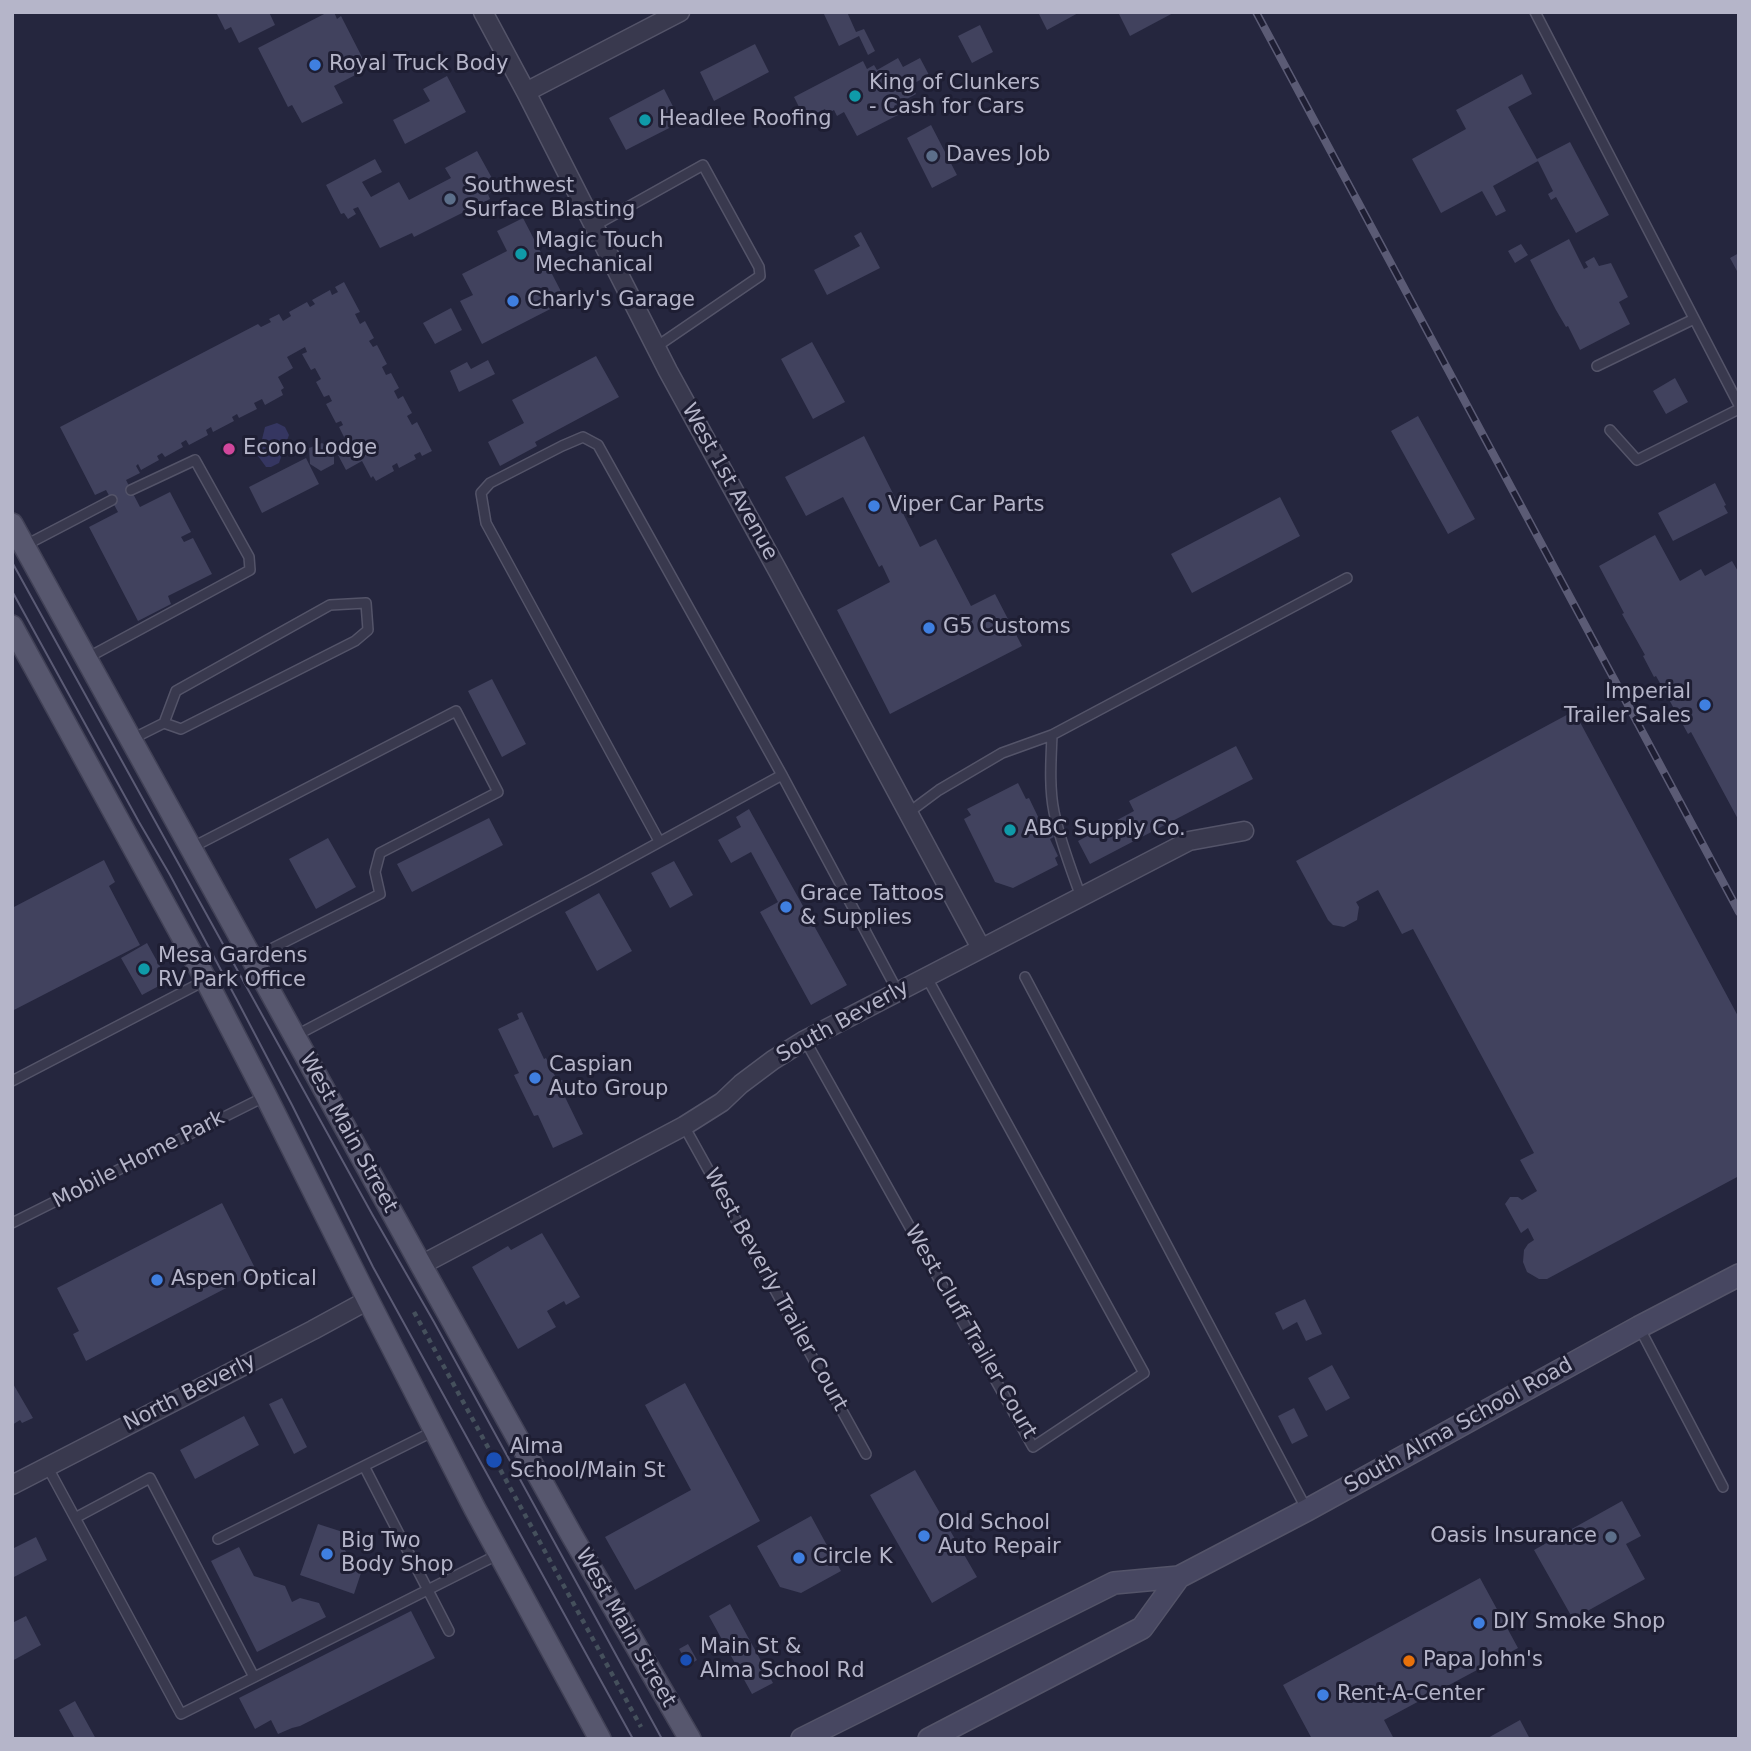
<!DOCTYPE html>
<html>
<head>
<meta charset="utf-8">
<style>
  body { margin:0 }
  #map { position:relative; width:1751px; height:1751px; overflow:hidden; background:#25263e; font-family:"DejaVu Sans",sans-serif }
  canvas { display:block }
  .frame { position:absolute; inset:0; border:14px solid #b5b5c9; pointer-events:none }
</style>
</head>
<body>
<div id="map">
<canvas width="1751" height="1751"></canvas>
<div class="frame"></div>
</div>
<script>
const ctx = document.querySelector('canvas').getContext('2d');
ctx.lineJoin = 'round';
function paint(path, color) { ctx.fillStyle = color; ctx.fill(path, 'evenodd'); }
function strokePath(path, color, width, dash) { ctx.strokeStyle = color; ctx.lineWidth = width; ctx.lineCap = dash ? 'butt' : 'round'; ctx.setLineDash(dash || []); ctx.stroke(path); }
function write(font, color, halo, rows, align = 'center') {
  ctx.font = font + ' "DejaVu Sans",sans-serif'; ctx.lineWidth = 6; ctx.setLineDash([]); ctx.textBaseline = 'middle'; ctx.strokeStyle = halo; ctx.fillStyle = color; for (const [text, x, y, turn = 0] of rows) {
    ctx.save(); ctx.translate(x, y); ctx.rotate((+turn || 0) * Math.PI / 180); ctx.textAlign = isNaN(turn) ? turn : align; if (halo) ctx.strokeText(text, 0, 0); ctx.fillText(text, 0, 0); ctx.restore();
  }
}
paint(new Path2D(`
  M277,423L285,427L289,435L279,463L271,467H266L258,456L265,427Z`), '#353661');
paint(new Path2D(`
  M216,12H269L275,25L239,43L231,27L225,30Z
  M328,12H334L337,19L341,16L363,59L360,60L365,70L334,86L343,103L302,123L292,105L288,107L258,48Z
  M823,12H847L856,32L864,29L875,51L868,55L859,36L839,46Z
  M1038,12H1080L1047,30Z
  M1118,12H1175L1130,36Z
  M980,25L993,52L972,63L958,36Z
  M755,44L769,72L714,101L700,72Z
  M898,58L903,67L920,58L929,75L911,85L916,94L894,106L898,115L857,136L844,112L837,116L834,110L827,114L825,109L805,119L794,97L863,61L867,69L874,65L877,70Z
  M1522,74L1532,94L1508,107L1538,161L1493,186L1506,211L1496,216L1482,191L1441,213L1412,159L1466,129L1456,110Z
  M447,76L466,112L405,144L393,120L430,101L423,89Z
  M664,89L681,122L626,150L609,118Z
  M931,125L957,175L932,188L907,138Z
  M1570,142L1609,215L1576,233L1556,197L1551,200L1548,194L1553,191L1537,159Z
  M477,151L498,189L488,194L490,199L414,237L412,233L380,248L358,207L353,209L356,214L348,219L344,213L341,214L326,185L375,159L382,172L362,182L371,197L399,182L409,200L451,178L445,168Z
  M523,218L566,301L482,344L460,301L473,295L462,274L507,251L497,231Z
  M861,232L880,268L827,295L814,270L860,246L854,236Z
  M1569,239L1584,269L1588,267L1585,262L1594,257L1599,266L1611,263L1628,297L1619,302L1630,324L1580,350L1568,326L1566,327L1556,310L1530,260Z
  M1521,244L1528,255L1515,263L1508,251Z
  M1739,253V269L1737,271L1730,258Z
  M344,282L360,312L355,314L360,324L365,321L374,338L369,341L373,347L377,345L387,364L382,367L386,375L391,373L399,388L394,391L398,399L403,396L412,413L407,416L412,425L417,422L432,451L422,456L420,452L414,455L416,459L399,468L397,463L392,466L394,471L376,481L373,476L371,478L362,461L346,470L338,455L355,446L354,445L349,447L339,427L343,425L341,421L336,423L326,404L332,401L329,395L324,397L316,382L321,379L315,368L311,370L302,354L307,352L305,347L287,357L293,368L278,377L284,388L281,390L283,395L265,405L262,399L254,403L257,409L239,418L237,414L232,417L234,421L213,432L211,427L206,430L208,435L189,445L186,440L181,443L183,447L165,457L162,453L157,456L159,460L141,470L138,464L136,466L140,473L126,480L140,507L170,492L191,532L181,537L184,542L193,538L212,574L168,596L171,604L138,621L89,527L118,512L106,490L95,495L60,427L258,324L261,327L271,322L269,319L279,314L283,321L291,316L289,312L307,302L310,307L315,304L312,300L330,290L332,295L338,292L335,287Z
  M451,308L462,330L435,344L423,323Z
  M812,342L845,402L813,419L781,359Z
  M596,356L619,397L535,442L537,446L500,466L488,442L524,423L512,400Z
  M488,360L495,374L459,392L450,371L467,362L471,369Z
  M1675,378L1688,402L1666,414L1653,391Z
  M1418,416L1475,519L1448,534L1391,431Z
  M864,436L920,547L936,539L971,606L995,594L1022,646L890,714L837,610L890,582L882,565L879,567L843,497L806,516L785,477Z
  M322,443L334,450V464L321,471L310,464L309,448Z
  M306,458L319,484L262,513L249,487Z
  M1715,483L1726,505L1724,506L1728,513L1673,541L1658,513Z
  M1280,497L1300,536L1192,593L1171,554Z
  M1655,535L1680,581L1701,569L1705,576L1732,561L1739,573V821L1691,732L1688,734L1656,676L1654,677L1643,656L1645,655L1622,614L1624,613L1599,566Z
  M492,679L526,744L502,757L468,691Z
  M1574,711L1739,1018V1176L1547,1279H1539L1527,1272L1523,1262L1524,1250L1528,1244L1534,1240L1528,1228L1521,1233L1505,1204L1510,1197H1518L1522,1200L1537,1191L1520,1160L1534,1153L1413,929L1402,934L1378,890L1356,902L1359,907L1357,920L1344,927L1333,925L1328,920L1296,861Z
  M1236,746L1253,779L1090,864L1078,841L1134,811L1129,801Z
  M1018,783L1026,799L1029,798L1041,823L1045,821L1054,837L1050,839L1058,856L1055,858L1058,865L1013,888L995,882L964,819L971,815L967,809Z
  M749,809L847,985L811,1005L760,912L778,902L751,852L731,863L718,840L741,827L736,817Z
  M489,818L503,845L412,892L397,864Z
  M328,838L356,887L316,909L289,859Z
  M104,860L115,882L109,886L140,945L12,1011V908Z
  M674,861L693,895L670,908L651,873Z
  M599,893L632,951L597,971L565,912Z
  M147,943L168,981L142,995L121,958Z
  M522,1012L544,1059L546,1058L558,1082L562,1080L569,1095L565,1097L583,1134L553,1148L538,1115L534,1116L514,1075L519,1073L498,1029L519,1019L517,1014Z
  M222,1203L257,1272L86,1361L73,1334L79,1331L57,1288Z
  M542,1233L580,1297L566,1305L564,1301L547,1311L556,1327L518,1349L472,1267L508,1246L511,1250Z
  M1305,1299L1322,1334L1306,1341L1297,1322L1283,1330L1275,1313Z
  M1332,1365L1350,1398L1326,1411L1308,1378Z
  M12,1382L33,1418L22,1423L20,1420L12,1425Z
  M685,1383L760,1521L635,1590L605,1537L691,1490L645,1405Z
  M282,1398L307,1447L294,1454L269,1404Z
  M1294,1408L1308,1436L1292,1444L1278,1416Z
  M244,1416L259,1445L195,1479L180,1450Z
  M915,1470L977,1577L932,1603L870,1495Z
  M1622,1501L1641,1536L1626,1544L1645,1579L1573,1619L1534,1550Z
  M811,1516L841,1571L801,1593L780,1587L757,1546Z
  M318,1524L346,1533L341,1548L343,1546L350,1560L347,1562L363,1567L354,1594L300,1575Z
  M36,1537L47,1560L12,1578V1549Z
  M239,1547L254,1576L285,1586L292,1602L300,1598L319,1603L326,1617L257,1652L211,1561Z
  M1480,1578L1518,1648L1384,1720L1394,1739H1312L1283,1685Z
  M730,1604L773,1683L752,1694L709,1616Z
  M411,1611L435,1658L300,1726L292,1728L278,1734L271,1720L255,1729L239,1698Z
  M26,1616L41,1645L12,1661V1623Z
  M688,1644L697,1660L689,1665L679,1649Z
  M75,1701L96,1739H75L59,1710Z
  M1520,1720L1530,1739H1486Z`), '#41425e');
const lane = new Path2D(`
  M1535,12L1739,405
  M594,226L703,165L759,267L760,276L656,347
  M1597,366L1694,319
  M1610,430L1637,460L1739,409
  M24,546L112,500
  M87,658L250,570L249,557L195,460L131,490
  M132,739L164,723L176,691L330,605L366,603L368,630L355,641L181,729L164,723
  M908,813L939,790L1002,753L1052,735
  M659,841L486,523L481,493L490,483L562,446L583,437L598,445L782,775L898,992
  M191,848L456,711L498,792L380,853L375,872L380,894L253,958
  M1081,897C1071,869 1060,841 1054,812C1049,787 1051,760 1052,735L1347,578
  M1025,977L1307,1510
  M295,1036L592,879L782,775
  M805,1040L1033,1447L1144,1373L926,976
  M12,1081L206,980
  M684,1126L866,1454
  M12,1223L266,1096
  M1639,1327L1723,1487
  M47,1466L181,1714L499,1554
  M364,1466L449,1631
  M75,1518L150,1478L254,1677
  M218,1539L434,1431`);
const street = new Path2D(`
  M483,12L526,92L668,371L778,571L981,948
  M526,92L680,12
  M421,1265L684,1126L722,1102L741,1084L773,1060L805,1040L1189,841L1244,831
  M12,1485L313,1330L368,1300`);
const secondary = new Path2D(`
  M802,1739L1114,1583L1179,1577L1307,1510L1639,1327L1739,1275
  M929,1739L1142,1628L1179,1577`);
const primary = new Path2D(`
  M12,524L421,1265L571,1534L690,1739
  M12,626L206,980L266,1096L368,1300L475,1509L600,1739`);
strokePath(lane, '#545469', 12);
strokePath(street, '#545469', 21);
strokePath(secondary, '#545469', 24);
strokePath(primary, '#424257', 24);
strokePath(new Path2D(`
  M414,1312L641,1727`), '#45505c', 4.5, [5, 5]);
strokePath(lane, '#39394e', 9);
strokePath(street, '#39394e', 18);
strokePath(secondary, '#474761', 21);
strokePath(primary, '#57576e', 21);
strokePath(new Path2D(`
  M12,562L372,1214L434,1322L662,1739
  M12,591L139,822L170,875L237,1000L292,1105L373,1267L633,1739`), '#5b5b75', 2);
const rail = new Path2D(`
  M1256,12L1739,912`);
strokePath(rail, '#5b5b75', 8);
strokePath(rail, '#1e1e33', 5, [16]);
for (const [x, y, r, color] of [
  [315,65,7,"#3f7fe0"],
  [855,96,7,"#0f9aa8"],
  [645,120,7,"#0f9aa8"],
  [932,156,7,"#5c6f8a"],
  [450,199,7,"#5c6f8a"],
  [521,254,7,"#0f9aa8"],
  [513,301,7,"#3f7fe0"],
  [229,449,7,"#d1479c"],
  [874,506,7,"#3f7fe0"],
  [929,628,7,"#3f7fe0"],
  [1705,705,7,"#3f7fe0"],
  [1010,830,7,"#0f9aa8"],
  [786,907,7,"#3f7fe0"],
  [144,969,7,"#0f9aa8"],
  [535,1078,7,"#3f7fe0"],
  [157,1280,7,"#3f7fe0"],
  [494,1460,9,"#1a4fb4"],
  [924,1536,7,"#3f7fe0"],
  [1611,1537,7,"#5c6f8a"],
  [327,1554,7,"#3f7fe0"],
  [799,1558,7,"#3f7fe0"],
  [1479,1623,7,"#3f7fe0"],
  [686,1660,7,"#1a4fb4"],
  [1409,1661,7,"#e8710a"],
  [1323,1695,7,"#3f7fe0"]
]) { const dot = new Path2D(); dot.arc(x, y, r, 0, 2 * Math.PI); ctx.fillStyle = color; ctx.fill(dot); strokePath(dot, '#1e1e33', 2.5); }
write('21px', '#b5b5c9', '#1e1e33', [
  ["Royal Truck Body",329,65],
  ["King of Clunkers",869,84],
  ["- Cash for Cars",869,108],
  ["Headlee Roofing",659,120],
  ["Daves Job",946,156],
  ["Southwest",464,187],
  ["Surface Blasting",464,211],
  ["Magic Touch",535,242],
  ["Mechanical",535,266],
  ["Charly's Garage",527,301],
  ["Econo Lodge",243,449],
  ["Viper Car Parts",888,506],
  ["G5 Customs",943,628],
  ["Imperial",1691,693,"right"],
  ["Trailer Sales",1691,717,"right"],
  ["ABC Supply Co.",1024,830],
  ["Grace Tattoos",800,895],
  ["& Supplies",800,919],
  ["Mesa Gardens",158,957],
  ["RV Park Office",158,981],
  ["Caspian",549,1066],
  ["Auto Group",549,1090],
  ["Aspen Optical",171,1280],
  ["Alma",510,1448],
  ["School/Main St",510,1472],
  ["Old School",938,1524],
  ["Auto Repair",938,1548],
  ["Oasis Insurance",1597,1537,"right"],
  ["Big Two",341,1542],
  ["Body Shop",341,1566],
  ["Circle K",813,1558],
  ["DIY Smoke Shop",1493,1623],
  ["Main St &",700,1648],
  ["Alma School Rd",700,1672],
  ["Papa John's",1423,1661],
  ["Rent-A-Center",1337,1695]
], 'left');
write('21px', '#b5b5c9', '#1e1e33', [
  ["West 1st Avenue",729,482,61],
  ["South Beverly",843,1022,-29],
  ["West Main Street",348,1133,61],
  ["Mobile Home Park",139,1160,-27],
  ["West Beverly Trailer Court",775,1290,61],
  ["West Cluff Trailer Court",970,1332,60],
  ["North Beverly",190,1393,-27],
  ["South Alma School Road",1459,1426,-29],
  ["West Main Street",625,1628,60]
]);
</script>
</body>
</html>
